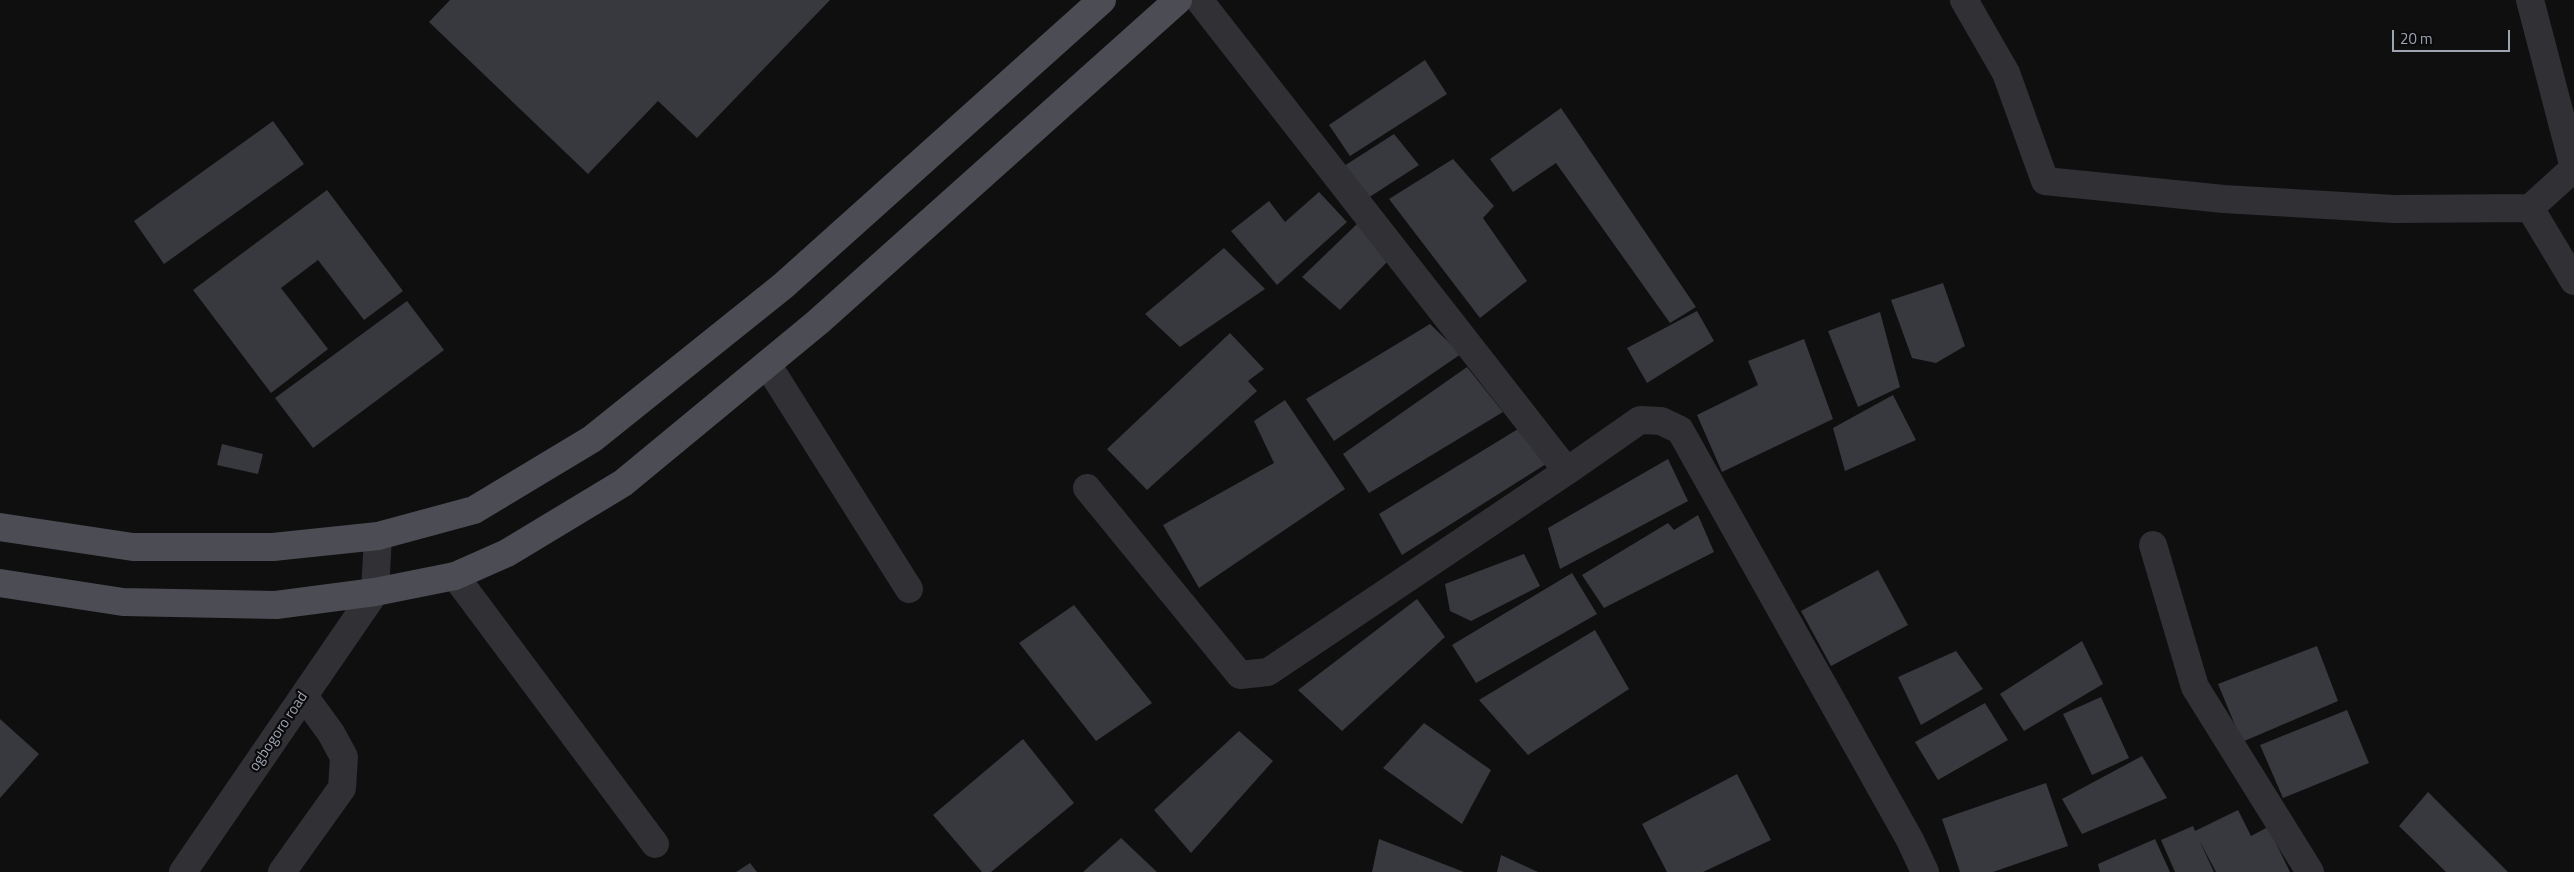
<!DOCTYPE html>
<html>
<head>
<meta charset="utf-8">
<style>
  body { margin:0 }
  #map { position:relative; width:2574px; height:872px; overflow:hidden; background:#0f0f10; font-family:"Titillium Web",sans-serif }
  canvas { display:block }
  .scale { position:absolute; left:2392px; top:30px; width:118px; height:22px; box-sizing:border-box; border:2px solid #9fa4b2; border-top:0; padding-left:6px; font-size:15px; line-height:18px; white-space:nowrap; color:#9fa4b2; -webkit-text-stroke:4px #0a0a0b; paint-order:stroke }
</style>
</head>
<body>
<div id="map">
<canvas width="2574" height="872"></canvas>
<div class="scale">20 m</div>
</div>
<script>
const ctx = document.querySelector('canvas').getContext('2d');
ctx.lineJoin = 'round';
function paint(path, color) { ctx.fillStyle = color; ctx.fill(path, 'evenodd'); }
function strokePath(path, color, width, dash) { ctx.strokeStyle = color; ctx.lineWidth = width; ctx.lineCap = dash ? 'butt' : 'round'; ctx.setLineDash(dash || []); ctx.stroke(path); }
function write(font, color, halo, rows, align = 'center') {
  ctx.font = font + ' "Titillium Web",sans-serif'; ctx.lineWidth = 4.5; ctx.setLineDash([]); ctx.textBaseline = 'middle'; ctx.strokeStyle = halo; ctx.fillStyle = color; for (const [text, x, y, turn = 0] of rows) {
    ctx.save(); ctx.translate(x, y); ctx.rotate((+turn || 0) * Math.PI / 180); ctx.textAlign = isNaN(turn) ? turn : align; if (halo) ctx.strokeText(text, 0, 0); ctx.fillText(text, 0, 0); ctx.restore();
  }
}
paint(new Path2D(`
  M450,0H830L697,138L658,101L588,174L429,22Z
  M1425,60L1447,94L1350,156L1329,125Z
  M1561,108L1696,307L1670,323L1556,163L1513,192L1490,159Z
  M273,121L304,164L164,264L134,221Z
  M1394,134L1419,165L1368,198L1344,166Z
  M1453,159L1494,206L1483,218L1527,281L1480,318L1389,199Z
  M327,190L403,291L364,320L318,260L281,288L328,349L271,393L193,290Z
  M1319,192L1347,222L1277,285L1231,231L1269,201L1285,222Z
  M1358,223L1388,261L1340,310L1302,277Z
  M1224,248L1265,289L1180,347L1145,314Z
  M1943,283L1965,346L1936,363L1912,358L1891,300Z
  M407,301L444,350L313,448L275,398Z
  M1697,311L1714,341L1647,383L1627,348Z
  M1880,312L1900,387L1858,407L1828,331Z
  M1430,324L1461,354L1334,441L1306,399Z
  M1230,333L1264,369L1248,381L1257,391L1147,490L1107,449Z
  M1804,339L1833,419L1722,472L1697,415L1758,385L1748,361Z
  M1467,367L1503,412L1369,493L1343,454Z
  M1893,395L1916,440L1845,471L1833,428Z
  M1285,400L1345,489L1199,588L1163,525L1274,463L1254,421Z
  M1518,429L1546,464L1402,555L1379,514Z
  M222,444L263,454L258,474L217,465Z
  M1668,459L1688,501L1560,569L1548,528Z
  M1698,515L1714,552L1604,608L1582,575L1668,523L1674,530Z
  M1524,554L1540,586L1471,621L1450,611L1445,584Z
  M1878,570L1908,625L1831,666L1801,611Z
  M1572,573L1597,614L1476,683L1452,645Z
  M1417,599L1445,637L1342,731L1298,690Z
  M1074,605L1152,703L1096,741L1019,643Z
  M1595,630L1629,689L1528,755L1479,700Z
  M2082,641L2103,684L2024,731L2000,694Z
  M2317,646L2338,701L2242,742L2218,684Z
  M1956,651L1983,689L1921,725L1898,677Z
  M2101,697L2129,758L2092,775L2063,714Z
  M1985,703L2008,740L1938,780L1915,742Z
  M2347,710L2369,763L2283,798L2260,745Z
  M0,719L39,754L0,798Z
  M1424,723L1491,770L1462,824L1383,768Z
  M1239,731L1273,761L1191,853L1154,810Z
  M1023,739L1074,803L991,872H982L933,815Z
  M2142,756L2167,798L2082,834L2062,799Z
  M1737,774L1771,840L1703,872H1667L1642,824Z
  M2046,783L2068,846L1993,872H1960L1942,819Z
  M2428,792L2508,872H2446L2399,826Z
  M2238,810L2251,836L2268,827L2290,872H2216L2199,840L2214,872H2175L2161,840L2193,826L2195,831Z
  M1121,838L1157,872H1083Z
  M1379,839L1464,872H1372Z
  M2155,839L2170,872H2100L2098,864Z
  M1501,855L1538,872H1497Z
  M750,863L757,872H736Z`), '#38393e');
strokePath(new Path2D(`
  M1199,0L1567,471L1640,420L1661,421L1680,430L1910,840L1925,872
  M1964,0L2006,73L2045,181L2224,199L2394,209L2530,208L2574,168
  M2530,0L2574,168
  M2530,208L2574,281
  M767,364L909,589
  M1087,488L1240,675L1268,672L1567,471
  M2153,545L2195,687L2310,872
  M455,576L655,844
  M183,872L375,592L378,536
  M282,872L342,788L344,757L331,733L304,696`), '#303035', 28);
strokePath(new Path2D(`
  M0,527L133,547H273L378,536L474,510L592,439L783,286L1102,0
  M0,583L123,602L276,605L375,592L455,576L507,553L623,483L818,322L1178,0`), '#4c4d54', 28);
write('15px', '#9fa4b2', '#0a0a0b', [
  ["ogbogoro road",279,732,-56]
]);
</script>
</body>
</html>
